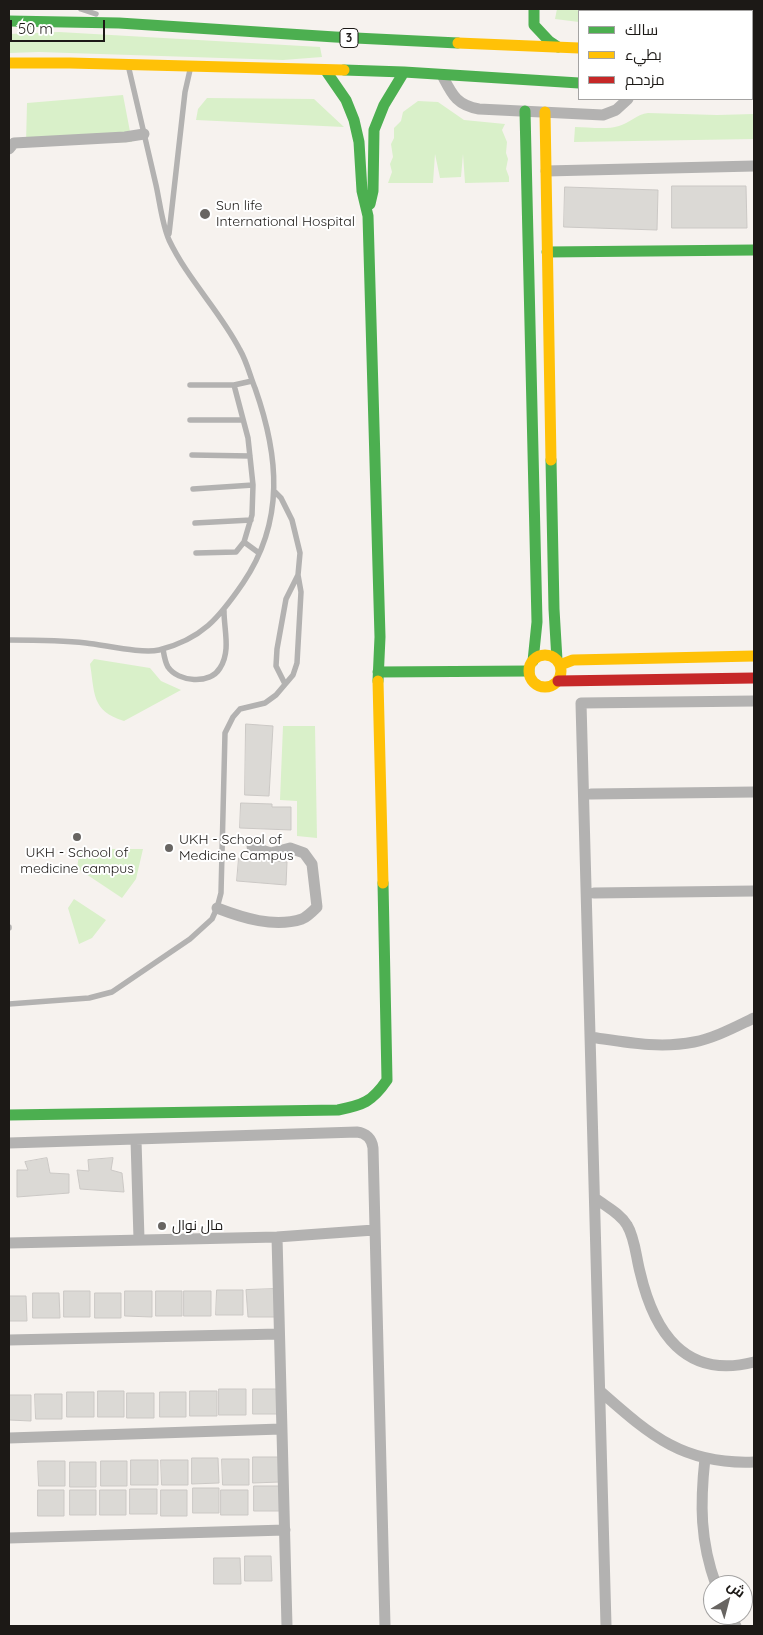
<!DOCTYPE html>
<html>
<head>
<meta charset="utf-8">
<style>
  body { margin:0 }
  #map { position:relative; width:763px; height:1635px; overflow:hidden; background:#f6f2ee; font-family:Quicksand,Cairo,sans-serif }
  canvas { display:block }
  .frame { position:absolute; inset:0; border:10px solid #1c1916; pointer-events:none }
  .legend { position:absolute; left:578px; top:10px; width:175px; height:90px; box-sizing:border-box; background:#fff; border:1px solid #a4a3a2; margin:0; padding:6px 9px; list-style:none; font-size:15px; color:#1c1916 }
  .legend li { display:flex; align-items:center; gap:10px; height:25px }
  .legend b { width:25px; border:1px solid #a4a3a2 }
  .north { position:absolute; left:703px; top:1575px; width:50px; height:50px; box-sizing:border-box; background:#fff; border:1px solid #a4a3a2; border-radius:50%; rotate:37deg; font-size:14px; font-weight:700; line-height:20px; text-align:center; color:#1c1916 }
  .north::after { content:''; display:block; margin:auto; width:18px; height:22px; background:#686562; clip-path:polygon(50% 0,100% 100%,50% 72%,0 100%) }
  .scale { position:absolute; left:10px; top:20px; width:95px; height:22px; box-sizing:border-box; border:2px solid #1c1916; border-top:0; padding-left:6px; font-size:15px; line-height:18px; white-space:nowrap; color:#1c1916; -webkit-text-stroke:4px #fff; paint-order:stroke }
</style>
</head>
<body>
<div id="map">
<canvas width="763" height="1635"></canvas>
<div class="frame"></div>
<ul class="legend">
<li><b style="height:6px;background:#4caf50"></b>سالك</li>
<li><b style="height:6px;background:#ffc107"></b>بطيء</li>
<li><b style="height:6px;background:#c62828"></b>مزدحم</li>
</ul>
<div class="north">ش</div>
<div class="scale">50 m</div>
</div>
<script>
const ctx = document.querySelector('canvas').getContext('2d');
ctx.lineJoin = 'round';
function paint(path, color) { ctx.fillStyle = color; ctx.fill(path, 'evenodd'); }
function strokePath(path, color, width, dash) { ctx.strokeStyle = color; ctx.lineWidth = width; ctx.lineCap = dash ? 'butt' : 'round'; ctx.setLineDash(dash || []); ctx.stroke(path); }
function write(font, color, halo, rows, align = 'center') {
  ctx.font = font + ' Quicksand,Cairo,sans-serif'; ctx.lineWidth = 4; ctx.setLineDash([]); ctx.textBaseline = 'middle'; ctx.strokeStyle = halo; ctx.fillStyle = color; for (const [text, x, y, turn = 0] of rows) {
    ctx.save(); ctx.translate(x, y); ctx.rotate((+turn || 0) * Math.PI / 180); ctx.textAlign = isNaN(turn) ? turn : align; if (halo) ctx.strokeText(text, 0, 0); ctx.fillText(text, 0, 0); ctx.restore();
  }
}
paint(new Path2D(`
  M557,9H754V31H752V11H579V22L555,19Z
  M59,32L320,47L322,57L283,60L39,52L9,53V34Z
  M123,95L132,142L26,144L27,103Z
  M207,98L314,99L344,127L196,120L198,109Z
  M418,101L438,102L464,120L505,124L502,130L507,142L506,153L508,159L506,169L509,177V182L465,183L463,154L461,177L440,178L435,154L433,183H388L392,172L390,164L393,157L391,144L394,138V128L401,121L403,112Z
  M648,113L717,115L754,114V139L574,142L575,127C588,127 606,130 619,126C630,123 637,114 648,113Z
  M94,659L150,668L161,681L181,690L124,721C91,711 95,693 90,664Z
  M283,726H315L317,838L297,836V801L280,800Z
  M80,849H143L136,879L122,898L77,868Z
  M74,899L106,920L92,938L79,944L68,908Z`), '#d9f0c9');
const building = new Path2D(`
  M672,186H746L747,228H672Z
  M565,187L658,190L657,230L564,227Z
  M246,724L273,726L269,796L245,795Z
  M241,803L272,804V807H291V830L240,828Z
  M239,858L287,862L286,885L237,881Z
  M47,1158L50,1173L69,1174V1193L17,1197V1170H28L25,1162Z
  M113,1158L111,1170L122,1173L124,1192L80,1189L77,1170L89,1171L88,1160Z
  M274,1289L275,1317H248L246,1290Z
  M217,1290H243V1315H216Z
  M64,1291H90V1317H64Z
  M125,1291H152V1317L125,1316Z
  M156,1291H182V1316H156Z
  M184,1291H211V1316H184Z
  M33,1293H59L60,1318H33Z
  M95,1293H121V1318H95Z
  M9,1296H26L27,1321H9Z
  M219,1389H246V1415H219Z
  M253,1389H279V1414H253Z
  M98,1391H124V1417H98Z
  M190,1391H217V1416H190Z
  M67,1392H94V1417H67Z
  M160,1392H186V1417H160Z
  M127,1393H154V1418H127Z
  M35,1394H62V1419H36Z
  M9,1395H31V1421L9,1420Z
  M253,1457H280V1482L253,1483Z
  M192,1458H218L219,1483L192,1484Z
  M222,1459H249V1485H223Z
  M131,1460H158V1485H131Z
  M161,1460H188V1485H162Z
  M38,1461H65V1486H39Z
  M101,1461H127V1486H101Z
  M70,1462H96V1487H70Z
  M254,1486H280L281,1511H254Z
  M193,1488H219V1513H193Z
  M130,1489H157V1514H130Z
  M38,1490H64V1516H38Z
  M70,1490H96V1515H70Z
  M100,1490H126V1515H100Z
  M161,1490H187V1516H161Z
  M221,1490H248V1515H221Z
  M245,1556H271L272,1581H245Z
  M214,1558H240L241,1584H214Z`);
paint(building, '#dbd9d5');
strokePath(building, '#cbc8c5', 1);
strokePath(new Path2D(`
  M81,9L96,14
  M169,234L185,92L190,70
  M252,381L234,385L248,438L253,485L252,515L244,542L259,553
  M190,385H234
  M190,420H243
  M192,455L250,456
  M193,489L253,485
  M195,523L251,520
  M196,553L236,552L244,542
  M9,640C35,640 61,640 86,643C105,645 142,654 159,650C202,639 219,618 243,583C285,521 279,456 255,388C250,376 247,362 240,350C220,311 188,280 169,240C162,224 160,203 156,185C147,146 138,108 129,69
  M163,649C164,655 165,662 168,667C178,682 210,685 220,668C231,651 224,630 224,611
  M285,684L276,666L277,649L286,599L298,575
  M9,928V927
  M9,1004L89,998L112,992L190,939L212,919L217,908L221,893L225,733L233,717L240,709L265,703L276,695L293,675L297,663L301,592L298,575L300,553L292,520L281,498L275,492`), '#b3b2b1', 5.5);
strokePath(new Path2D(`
  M442,75C452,94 456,105 479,109L603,115L616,110L628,99
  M9,149L14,143L125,137L144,134
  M546,171L754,166
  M591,794L754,792
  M594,893L754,891
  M217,908C243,918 274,928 302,919C307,917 313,911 317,907L312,864L304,853L290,848L271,853L252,847
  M590,1037C625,1042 659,1049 694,1042C715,1038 735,1027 754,1018
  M136,1140L139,1239
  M9,1143L357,1132C366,1133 372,1139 373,1148L385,1626
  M595,1198C605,1206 620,1213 627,1225C635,1238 636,1257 640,1272C654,1332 685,1380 754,1362
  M277,1237L287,1626
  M9,1243L277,1237L374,1230
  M9,1340L279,1334
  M600,1391C650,1435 683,1465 754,1462
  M9,1438L281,1429
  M705,1458C700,1504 700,1541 716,1585
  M9,1538L285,1530
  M729,1615L736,1626
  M606,1626L581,703L754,701`), '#b3b2b1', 11);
strokePath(new Path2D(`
  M534,9V25L549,41L558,47
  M9,21L119,23L335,37L458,43
  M344,70L404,72L579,83
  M326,71L346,100L354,120L359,142L362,191L368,216L380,637L378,681
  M525,111L537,622L533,661
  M370,204L373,191L374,130L384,105L404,72
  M547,252L754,250
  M551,460L554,609L557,660
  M378,672L529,671
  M9,1115L338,1110C363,1105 372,1102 387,1080L383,883`), '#4caf50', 11);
strokePath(new Path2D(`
  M458,43L579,48
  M752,50H754
  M9,63H70L344,70
  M545,112L551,460
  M529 671a16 16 0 1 1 32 0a16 16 0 1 1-32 0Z
  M560,665L573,660L754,656
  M378,681L383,883`), '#ffc107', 11);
strokePath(new Path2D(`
  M752,84H754
  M558,681L754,678`), '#c62828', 11);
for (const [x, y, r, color] of [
  [205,214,6,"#686562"],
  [77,837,5,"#686562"],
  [169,848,5,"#686562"],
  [162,1226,5,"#686562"]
]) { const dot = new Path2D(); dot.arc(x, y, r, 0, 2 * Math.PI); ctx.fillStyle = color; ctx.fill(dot); strokePath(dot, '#fff', 2); }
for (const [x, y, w] of [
  [349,38,18]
]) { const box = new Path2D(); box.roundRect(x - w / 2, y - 9.5, w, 19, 4); ctx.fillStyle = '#fff'; ctx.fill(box); strokePath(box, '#1c1916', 1); }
write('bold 12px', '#1c1916', null, [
  ["3",349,38]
]);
write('14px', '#1c1916', '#fff', [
  ["Sun life",216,206],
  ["International Hospital",216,222],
  ["UKH - School of",179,840],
  ["Medicine Campus",179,856],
  ["UKH - School of",77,853,"center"],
  ["medicine campus",77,869,"center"],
  ["مال نوال",172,1226]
], 'left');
</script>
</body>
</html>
